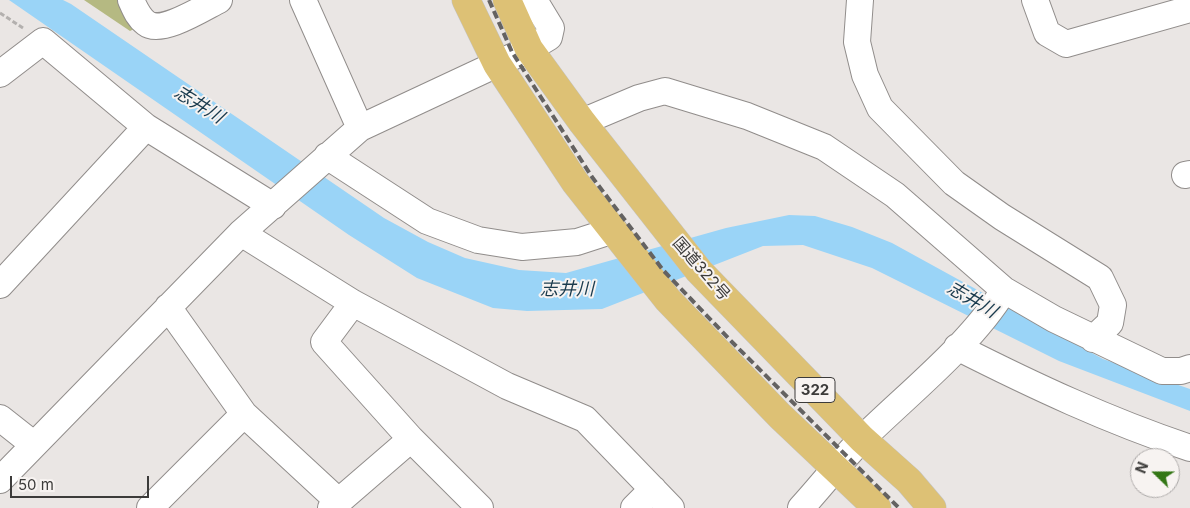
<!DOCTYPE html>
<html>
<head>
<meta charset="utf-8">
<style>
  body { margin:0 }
  #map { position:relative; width:1190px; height:508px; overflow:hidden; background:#eae6e4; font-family:Inter,sans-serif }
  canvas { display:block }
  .north { position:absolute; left:1130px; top:448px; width:50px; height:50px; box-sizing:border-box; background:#f7f3f1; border:1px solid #aca9a8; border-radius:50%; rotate:292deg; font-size:14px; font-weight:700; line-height:20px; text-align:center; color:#3c3b3a }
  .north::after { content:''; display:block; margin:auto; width:18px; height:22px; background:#337615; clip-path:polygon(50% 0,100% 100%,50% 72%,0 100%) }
  .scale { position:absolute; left:10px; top:476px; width:139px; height:22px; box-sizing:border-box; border:2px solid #3c3b3a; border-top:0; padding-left:6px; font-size:15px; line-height:18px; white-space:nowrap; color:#3c3b3a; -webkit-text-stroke:4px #f7f3f1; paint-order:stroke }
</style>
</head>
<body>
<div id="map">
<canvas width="1190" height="508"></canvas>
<div class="north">N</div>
<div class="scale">50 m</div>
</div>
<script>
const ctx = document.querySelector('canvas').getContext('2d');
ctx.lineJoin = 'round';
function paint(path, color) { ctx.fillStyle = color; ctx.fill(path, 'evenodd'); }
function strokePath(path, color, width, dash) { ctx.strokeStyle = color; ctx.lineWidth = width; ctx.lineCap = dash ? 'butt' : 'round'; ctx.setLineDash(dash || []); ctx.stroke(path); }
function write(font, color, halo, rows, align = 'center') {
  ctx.font = font + ' Inter,"Noto Sans JP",sans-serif'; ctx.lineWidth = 4; ctx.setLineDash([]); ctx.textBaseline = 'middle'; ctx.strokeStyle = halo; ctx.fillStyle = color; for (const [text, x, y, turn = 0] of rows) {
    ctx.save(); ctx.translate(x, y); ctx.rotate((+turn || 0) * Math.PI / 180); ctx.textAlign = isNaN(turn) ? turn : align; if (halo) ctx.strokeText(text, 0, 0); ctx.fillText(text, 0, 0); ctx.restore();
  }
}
paint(new Path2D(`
  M84,0H121L134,29L130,31Z`), '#b5b982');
paint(new Path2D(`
  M9,0H63L71,4L384,218L428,242L465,258L519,270L566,273L726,228L789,215L815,216L852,227L892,243L1103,359L1190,389V411L1059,361L872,268L803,245L763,246L602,309L527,311L493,308L417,278L349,235Z`), '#9ad4f7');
const minor = new Path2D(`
  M131,0C135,9 138,17 146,23C161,35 203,8 219,0
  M303,0L360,128
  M860,0L857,42L865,75L880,108L954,183L1002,217L1100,278L1113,305L1110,323L1093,339
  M1035,0L1047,33L1066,44L1190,9
  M0,74L43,41L146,127L273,206
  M582,122L639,98L665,91L747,116L824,147L895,195L1004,290L1054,319L1162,371H1181L1190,368
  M327,156L427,221L478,240L522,247L577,242L614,230
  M1185,175L1190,174
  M241,233L353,303L507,386L585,419L671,508
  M0,285L146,127
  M353,303L324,342L411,439L480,508
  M168,307L244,414L337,500
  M957,347C1034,386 1109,421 1190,448
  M0,418L33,444
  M0,480L241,233L360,128L529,49L549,37L551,28L534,0
  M150,508L244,414
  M331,508L411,439
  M634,508L653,489
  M801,508C822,485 842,459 864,437C909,393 972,343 1004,290`);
const highway = new Path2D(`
  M466,0L497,64L575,182L668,300L780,416L877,508
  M507,0L529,49L582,122L699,271L862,439L909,481L932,508`);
strokePath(minor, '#918d8b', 28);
strokePath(highway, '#c4c4c4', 29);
strokePath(new Path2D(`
  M0,13L23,28`), '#b3b0ae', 3, [5, 2.5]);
strokePath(minor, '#fff', 26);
strokePath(highway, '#ddc175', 28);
strokePath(new Path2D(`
  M489,0L512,52L592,177L663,270L733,343L899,508`), '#646261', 4, [8, 4]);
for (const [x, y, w] of [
  [815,390,40]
]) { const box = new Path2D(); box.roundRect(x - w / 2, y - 12.5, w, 25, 4); ctx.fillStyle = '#f7f3f1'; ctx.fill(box); strokePath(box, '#3c3b3a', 1); }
write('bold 15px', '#3c3b3a', null, [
  ["322",815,390]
]);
write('16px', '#3c3b3a', '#f7f3f1', [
  ["国道322号",701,269,49]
]);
write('italic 18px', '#1a3b4e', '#f7f3f1', [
  ["志井川",199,105,32],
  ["志井川",567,290],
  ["志井川",972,300,30]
]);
</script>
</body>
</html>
